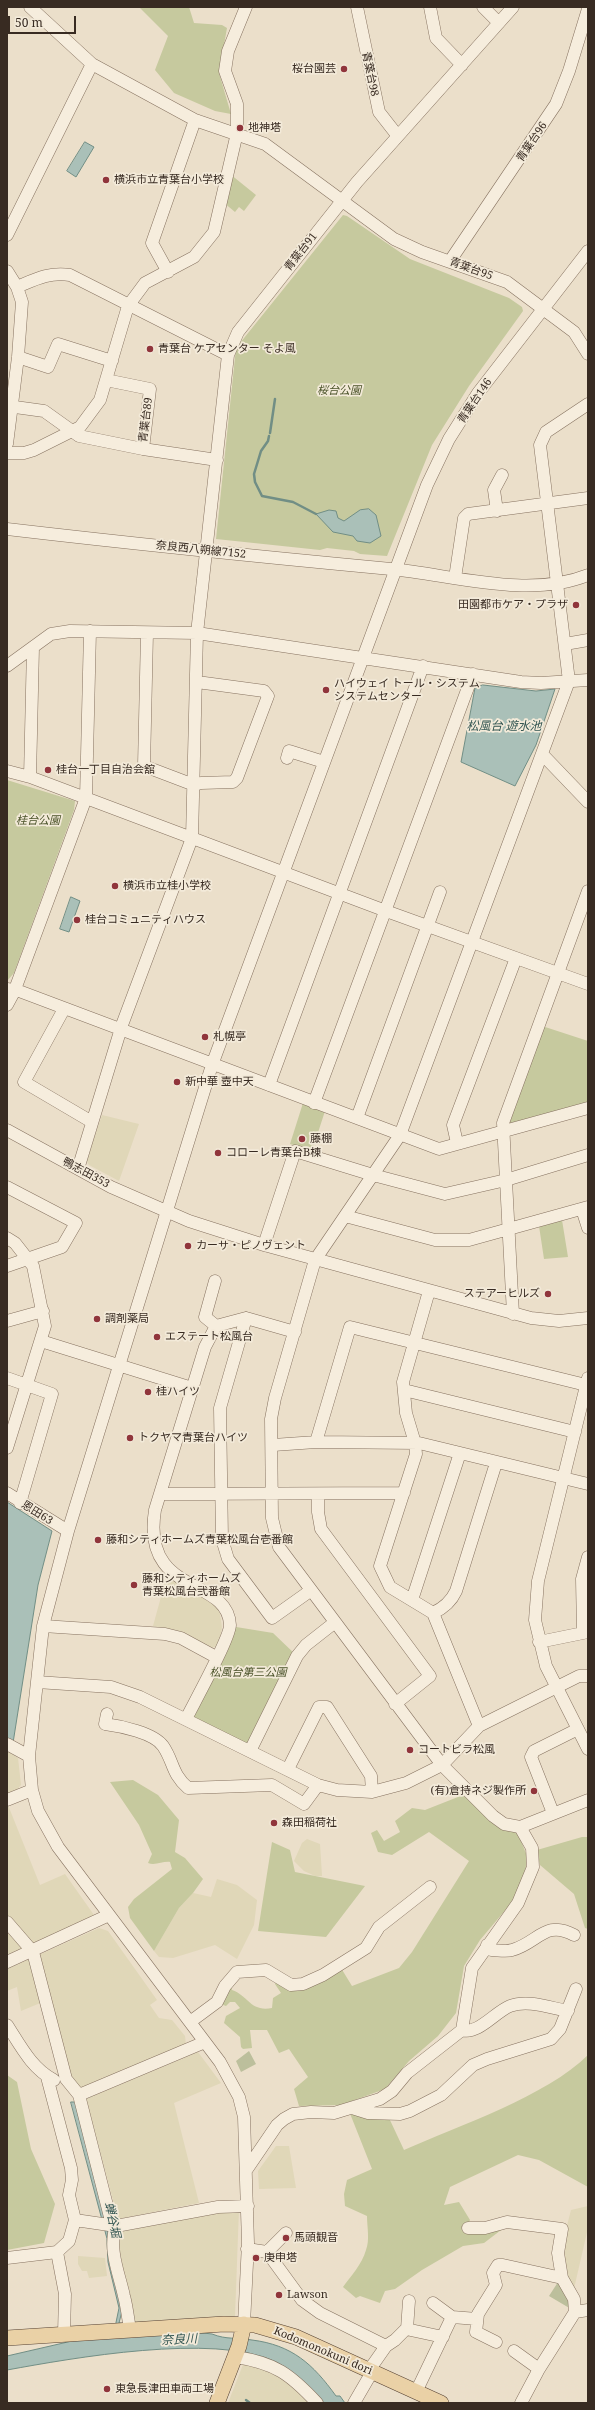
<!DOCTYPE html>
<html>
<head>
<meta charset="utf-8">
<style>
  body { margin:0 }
  #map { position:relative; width:595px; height:2410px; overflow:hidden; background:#ebdfca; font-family:"Noto Serif",serif }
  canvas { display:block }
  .frame { position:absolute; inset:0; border:8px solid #382b22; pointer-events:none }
  .scale { position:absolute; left:8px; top:16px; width:68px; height:18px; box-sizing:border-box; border:2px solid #382b22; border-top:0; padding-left:5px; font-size:12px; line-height:14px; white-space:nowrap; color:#382b22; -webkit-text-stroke:3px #f3ead9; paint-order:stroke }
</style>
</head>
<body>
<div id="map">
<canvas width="595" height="2410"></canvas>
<div class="frame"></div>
<div class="scale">50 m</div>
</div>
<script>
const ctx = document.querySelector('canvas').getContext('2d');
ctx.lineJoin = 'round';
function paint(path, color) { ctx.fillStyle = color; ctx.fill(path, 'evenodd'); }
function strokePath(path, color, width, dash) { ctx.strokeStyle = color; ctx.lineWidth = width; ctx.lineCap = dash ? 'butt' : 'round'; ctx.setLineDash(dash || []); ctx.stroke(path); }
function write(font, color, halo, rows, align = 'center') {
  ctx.font = font + ' "Noto Serif","Noto Sans JP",serif'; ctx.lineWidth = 3.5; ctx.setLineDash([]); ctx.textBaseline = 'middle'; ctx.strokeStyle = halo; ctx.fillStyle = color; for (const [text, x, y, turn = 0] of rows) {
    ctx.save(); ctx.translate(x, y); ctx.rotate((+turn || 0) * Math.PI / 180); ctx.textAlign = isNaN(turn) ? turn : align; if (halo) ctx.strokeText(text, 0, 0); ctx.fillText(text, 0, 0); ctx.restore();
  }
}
paint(new Path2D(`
  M102,1115L139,1124L119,1181L89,1165L86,1160Z
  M167,1575L206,1597L219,1608L222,1627L219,1646L211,1648L187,1635L153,1626Z
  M7,1750L18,1758L21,1785L16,1791L7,1795Z
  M8,1805L40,1885L65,1874L94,1915L92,1922L7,1957Z
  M307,1839L320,1844L322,1876H315L304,1871L294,1861L302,1843Z
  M217,1879L237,1885L257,1900L254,1925L237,1959L215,1945L173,1958L159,1957L154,1951L179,1908L193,1893L211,1897Z
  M99,1928L108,1931L157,2000L150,2005L159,2018L172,2020L185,2036L186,2045L80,2089L70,2077L50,1999L21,2011L17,1987L7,1991V1969Z
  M198,2052L221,2083L174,2103L199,2203L118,2219L86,2099Z
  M276,2146H289L296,2188L259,2189L258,2171Z
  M588,2206V2228L573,2293L560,2253L571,2210Z
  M239,2209L235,2316L233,2318L132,2323L118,2255L116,2226Z
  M78,2256L105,2258L107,2276L89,2278L87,2271H82L78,2264Z
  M244,2362L270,2368L312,2403H228Z`), '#e0d7b8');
paint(new Path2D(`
  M139,7H189L194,23L222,25L227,28L219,73L231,114L215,111L174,93L155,70L168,36Z
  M230,174L256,195L244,211L239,207L235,212L223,202Z
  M343,215L347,216L410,259L509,298L522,307L523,311L469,386L432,445L387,556L360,554L354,551L327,548L320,550L216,539L236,348Z
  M7,780L75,801L74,810L14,973L7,981Z
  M539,1025L588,1041V1108L504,1131Z
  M303,1103L325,1111L312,1151L290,1144Z
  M562,1220L568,1257L544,1259L539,1226Z
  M230,1626L273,1633L297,1656L250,1751L189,1718Z
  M133,1780L158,1795L179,1820L175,1852L185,1858L203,1879L193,1893L179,1908L154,1951L130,1918L128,1907L134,1899L172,1869L170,1862C163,1861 155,1866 148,1863L152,1854L139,1825L110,1782Z
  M463,1795L502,1828L517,1831L527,1856L525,1875L513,1901L480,1940L464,1966L456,2013L438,2036L409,2061L385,2089L341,2105L299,2106L294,2089L308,2077L289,2049L279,2053L267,2030H250L252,2048L243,2049L241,2047L240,2037L224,2023L226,2016L240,2008L235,2002H230L226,2006L218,2003L231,1984L232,1990C249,1996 250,2012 272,2008L273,1998L281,1993L275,1984L276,1981L292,1989L341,1968L352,1986L399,1968L412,1952L469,1861L429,1832L392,1855L378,1852L371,1833L377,1830L384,1841L400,1832L395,1821L412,1808L425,1810Z
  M582,1837H588V1929L585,1928L574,1894L540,1865L537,1850Z
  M272,1842L290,1850L295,1872L365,1886L326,1937L258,1931Z
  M588,2055V2187L539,2160L518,2155L450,2187L444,2205L459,2202L470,2220L466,2229L509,2224L484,2243L463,2246L422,2270L395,2289L385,2291L380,2303L360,2296L356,2298L343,2287C351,2276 362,2264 366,2250C370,2240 367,2227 367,2216L345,2206L344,2194L347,2180L372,2169L349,2111L389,2118L404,2150C458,2126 547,2096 588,2055Z
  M7,2075L17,2082L31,2149L55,2204L44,2243L7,2250Z`), '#c6c99e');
paint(new Path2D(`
  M249,2051L256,2064L241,2072L236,2061Z
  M560,2279L571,2309L549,2296Z`), '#bcbf9c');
const water = new Path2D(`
  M85,142L94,147L76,177L67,171Z
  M369,509L376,515L381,536L370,543L357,541L353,536L333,532L316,514L329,510L336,511L338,518L344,521L360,510Z
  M483,685L536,691L555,689L536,745L515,786L461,762L475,688Z
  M71,897L80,901L69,932L60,929Z
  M7,1502L52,1531L38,1585L13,1743L7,1740Z
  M71,2102H75L110,2240L122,2311L119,2323L212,2334C227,2340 236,2337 252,2340C292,2345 313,2364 336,2396H340L345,2403H324C308,2386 295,2371 274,2361C213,2333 73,2358 7,2370V2356L72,2341L113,2337L119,2308L108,2262L107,2239Z`);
paint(water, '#aac0b8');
strokePath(water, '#718e85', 1);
strokePath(new Path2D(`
  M270,433L275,399
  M269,436L268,441L261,451L254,474L255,482L262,496L293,502L316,514
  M246,2400L250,2403`), '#718e85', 2.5);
const minor = new Path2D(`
  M30,7L92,64L195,120L265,144L394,239L422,252L507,282L574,332L588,354
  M357,7L379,112L397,135
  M430,7L436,38L462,65
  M483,7L499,23
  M7,235L92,64
  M450,261L556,104L569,71L588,9
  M7,271L17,287L22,302L18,357L7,444
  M168,272L152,243L195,120
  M17,287C36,279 49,272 70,275L228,355
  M18,357L48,367L58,344L112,361
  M106,380L150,389L143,449
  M7,401L11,402L15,407L44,411L79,436L143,449L217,460
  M588,404L546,432L540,445L569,681L400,1135L315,1260L275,1398L271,1419L272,1518L279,1547L442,1765L493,1816L504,1824L520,1827L588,1800
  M7,453H24L34,450L80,427L100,400L128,306L145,283L194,257L214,232L237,133V104L225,71L228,51L246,7
  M497,511L494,490L502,475
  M7,529C135,544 263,557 391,569C453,575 529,599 588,575
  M455,578L464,518L468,514L588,498
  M147,633L144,766L194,785L201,783L233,782L237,778L268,696L264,691L197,682
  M565,644L588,640
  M7,666L51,634L70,631L197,633L521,682L541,683L588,680
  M542,754L588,802
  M287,758L289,751L324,762
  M7,771L30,777L386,911L588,984
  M30,777L33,647
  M7,989L19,991L439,1149L588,1108
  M7,1005L14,992L86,798L90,631
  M64,1009L24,1082L92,1122
  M269,1085L423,666
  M314,1103L473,674
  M357,1118L440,892
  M7,1130L111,1187L189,1221L264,1245L531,1318L559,1321L588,1318
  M457,1143L453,1125L516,958
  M78,1169L122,1025L192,838L197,633L228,355L238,332L357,182L513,7
  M7,1187L76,1223L62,1247L7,1266
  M582,1209L588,1228
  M345,1216L435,1240H469L588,1207
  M7,1238L15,1243L33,1266L45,1326L7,1448
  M264,1245L295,1151L373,1175L445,1194L506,1180L588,1155
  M215,1281L205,1317L216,1326
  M429,1291L403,1382L406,1413L415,1443L416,1454L380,1566L390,1587L433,1613L479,1726
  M513,1314L503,1123L588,891
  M246,1318L220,1408L222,1539L228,1559L272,1618L310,1591
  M7,1321L43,1311
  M41,1341L192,1388
  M7,1378L52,1394L20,1503
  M588,1378L538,1581L535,1620L546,1666L588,1749
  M404,1390L575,1432
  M316,1442L350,1327L586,1385
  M273,1445L316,1442L419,1443L588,1484
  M7,1493L68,1531
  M161,1494L404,1493
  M318,1494V1512L321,1529L430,1676L395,1704
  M412,1600L460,1453
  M433,1613C444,1608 451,1602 456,1591L496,1463
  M43,1626L165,1634L181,1638L216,1657
  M583,1632L582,1579L588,1557
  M539,1642L588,1632
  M37,1682L111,1687L140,1697L318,1785L337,1790L372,1792L406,1783L442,1765L479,1726L579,1676H588
  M107,1714L105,1724C121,1726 154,1733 163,1746C174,1762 171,1773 188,1788L272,1785L304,1804L318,1785
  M186,1719C194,1703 230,1638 230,1625C228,1576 141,1597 155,1510L205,1347L216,1326L246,1318L295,1332
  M7,1744L29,1756
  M250,1751L297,1656L306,1645L334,1623
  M288,1769L319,1707H327L371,1776L372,1792
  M7,1800L32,1790
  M553,1813L531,1757L534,1751L578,1729
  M7,1922L33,1952L66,2079L79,2095L111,2221L116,2226C108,2249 119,2273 124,2296C127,2307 128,2318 130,2330
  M487,1945L491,1950C498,1950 506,1952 512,1950C538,1943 545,1919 574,1935
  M7,1962L109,1915
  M190,2022L217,2002L225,1986L237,1972L266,1970L291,1985L303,1984L323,1975L366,1948L379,1927L430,1887
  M7,2025C20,2045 32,2069 54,2080
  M462,2030C478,2035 495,2012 510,2006C528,1999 550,2008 568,2011
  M47,2077L71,2168L72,2180L69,2195L75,2220L69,2241L57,2252L65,2294L64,2334
  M79,2095L205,2042
  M352,2108L368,2113L400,2114L410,2111L441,2095L473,2065L487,2059L551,2039L560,2029L576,1989
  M247,2169L277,2125L284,2119L293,2114L311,2112L334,2113L380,2099L392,2091L407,2073L462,2030L472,1968L518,1903L533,1867L532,1848L520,1827
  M75,2220L116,2226L218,2207L248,2206
  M468,2228H485L507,2222L562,2229L558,2253L562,2278L574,2299L575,2312L539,2369L521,2403
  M247,2249L267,2252L302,2300L320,2313L386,2346L395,2340L406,2329L443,2337
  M267,2252L286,2233
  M7,2258L57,2252
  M433,2303L452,2317L477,2319
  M575,2312L588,2310
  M244,2324L248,2243L244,2117L239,2097L220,2062L58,1847L38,1811L32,1790L29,1756L43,1626L68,1531L212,1065L427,485L449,439L478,393L588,251
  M407,2329L409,2301
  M496,2342L476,2332L478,2314L496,2285L493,2273L498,2265H503L562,2278
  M514,2351L539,2369
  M236,2357C275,2363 290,2374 317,2403
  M416,2392L452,2317
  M354,2403L372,2372V2366L386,2346`);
const major = new Path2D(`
  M7,2338L224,2324L255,2325L296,2337L441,2403
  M217,2403L239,2346L244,2324`);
strokePath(minor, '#867260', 13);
strokePath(major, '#554133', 16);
strokePath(minor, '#f6eddd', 12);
strokePath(major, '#ead1a6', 15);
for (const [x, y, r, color] of [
  [344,69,4,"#90353b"],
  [240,128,4,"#90353b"],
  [106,180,4,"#90353b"],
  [150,349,4,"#90353b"],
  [576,605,4,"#90353b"],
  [326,690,4,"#90353b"],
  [48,770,4,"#90353b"],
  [115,886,4,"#90353b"],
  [77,920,4,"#90353b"],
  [205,1037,4,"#90353b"],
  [177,1082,4,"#90353b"],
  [302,1139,4,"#90353b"],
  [218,1153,4,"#90353b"],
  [188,1246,4,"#90353b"],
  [548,1294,4,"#90353b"],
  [97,1319,4,"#90353b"],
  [157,1337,4,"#90353b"],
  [148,1392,4,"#90353b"],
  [130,1438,4,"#90353b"],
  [98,1540,4,"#90353b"],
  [134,1585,4,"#90353b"],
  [410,1750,4,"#90353b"],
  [534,1791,4,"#90353b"],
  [274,1823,4,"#90353b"],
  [286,2238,4,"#90353b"],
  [256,2258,4,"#90353b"],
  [279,2295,4,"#90353b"],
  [107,2389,4,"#90353b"]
]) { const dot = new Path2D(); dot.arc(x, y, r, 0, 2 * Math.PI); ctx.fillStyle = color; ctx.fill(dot); strokePath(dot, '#f3ead9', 1.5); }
write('11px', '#382b22', '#f3ead9', [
  ["桜台園芸",336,69,"right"],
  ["地神塔",248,128],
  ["横浜市立青葉台小学校",114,180],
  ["青葉台 ケアセンター そよ風",158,349],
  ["田園都市ケア・プラザ",568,605,"right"],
  ["ハイウェイ トール・システム",334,684],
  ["システムセンター",334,697],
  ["桂台一丁目自治会舘",56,770],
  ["横浜市立桂小学校",123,886],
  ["桂台コミュニティハウス",85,920],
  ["札幌亭",213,1037],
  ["新中華 壺中天",185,1082],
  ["藤棚",310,1139],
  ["コローレ青葉台B棟",226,1153],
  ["カーサ・ピノヴェント",196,1246],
  ["ステアーヒルズ",540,1294,"right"],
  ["調剤薬局",105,1319],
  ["エステート松風台",165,1337],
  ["桂ハイツ",156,1392],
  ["トクヤマ青葉台ハイツ",138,1438],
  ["藤和シティホームズ青葉松風台壱番館",106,1540],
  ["藤和シティホームズ",142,1579],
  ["青葉松風台弐番館",142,1592],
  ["コートビラ松風",418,1750],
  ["(有)倉持ネジ製作所",526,1791,"right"],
  ["森田稲荷社",282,1823],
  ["馬頭観音",294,2238],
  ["庚申塔",264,2258],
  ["Lawson",287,2295],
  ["東急長津田車両工場",115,2389]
], 'left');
write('11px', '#382b22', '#f3ead9', [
  ["青葉台98",370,74,78],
  ["青葉台96",532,142,-56],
  ["青葉台91",301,252,-52],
  ["青葉台95",471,269,20],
  ["青葉台146",475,401,-56],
  ["青葉台89",146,420,-83],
  ["奈良西八朔線7152",201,550,6],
  ["鴨志田353",86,1173,28],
  ["恩田63",37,1513,32],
  ["Kodomonokuni dori",323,2351,23]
]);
write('italic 11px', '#4b532a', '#f3ead9', [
  ["桜台公園",339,391],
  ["桂台公園",38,821],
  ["松風台第三公園",248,1673]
]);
write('italic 12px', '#335652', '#f3ead9', [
  ["松風台 遊水池",504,727],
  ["蝉谷堀",112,2220,78],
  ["奈良川",179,2340,-3]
]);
</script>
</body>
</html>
